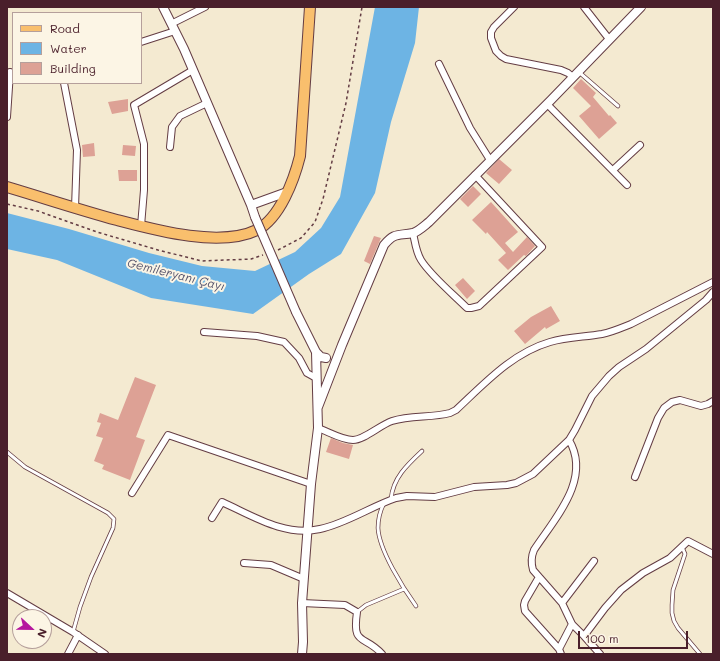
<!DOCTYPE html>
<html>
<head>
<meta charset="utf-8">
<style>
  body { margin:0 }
  #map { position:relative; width:720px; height:661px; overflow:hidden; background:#f4ead1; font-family:Mali,sans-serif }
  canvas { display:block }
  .frame { position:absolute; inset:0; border:8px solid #4a1f2b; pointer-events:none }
  .legend { position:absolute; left:12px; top:12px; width:130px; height:72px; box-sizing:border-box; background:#fcf5e5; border:1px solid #b59f9b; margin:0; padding:5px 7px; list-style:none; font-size:12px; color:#4a1f2b }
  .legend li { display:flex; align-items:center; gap:8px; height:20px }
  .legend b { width:20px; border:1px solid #b59f9b }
  .north { position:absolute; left:12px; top:609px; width:40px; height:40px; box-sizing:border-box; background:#fcf5e5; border:1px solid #b59f9b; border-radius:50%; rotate:112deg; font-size:11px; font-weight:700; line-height:16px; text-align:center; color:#4a1f2b }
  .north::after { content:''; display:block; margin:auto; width:14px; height:18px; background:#b5179e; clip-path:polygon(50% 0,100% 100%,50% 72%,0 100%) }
  .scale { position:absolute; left:578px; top:631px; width:110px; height:18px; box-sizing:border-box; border:2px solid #4a1f2b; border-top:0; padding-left:5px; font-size:12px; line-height:14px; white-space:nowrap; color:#4a1f2b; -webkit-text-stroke:3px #fcf5e5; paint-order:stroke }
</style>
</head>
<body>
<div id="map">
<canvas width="720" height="661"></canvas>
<div class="frame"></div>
<ul class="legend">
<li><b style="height:5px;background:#f9bf6d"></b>Road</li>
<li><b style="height:11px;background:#6db4e4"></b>Water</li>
<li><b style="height:11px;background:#dda195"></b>Building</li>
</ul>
<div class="north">N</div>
<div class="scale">100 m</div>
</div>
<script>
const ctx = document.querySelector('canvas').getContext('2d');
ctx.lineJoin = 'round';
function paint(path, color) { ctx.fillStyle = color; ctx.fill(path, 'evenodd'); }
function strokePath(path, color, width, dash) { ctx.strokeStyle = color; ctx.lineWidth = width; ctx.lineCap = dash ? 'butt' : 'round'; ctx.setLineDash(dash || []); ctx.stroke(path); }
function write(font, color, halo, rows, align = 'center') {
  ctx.font = font + ' Mali,sans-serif'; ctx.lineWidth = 4; ctx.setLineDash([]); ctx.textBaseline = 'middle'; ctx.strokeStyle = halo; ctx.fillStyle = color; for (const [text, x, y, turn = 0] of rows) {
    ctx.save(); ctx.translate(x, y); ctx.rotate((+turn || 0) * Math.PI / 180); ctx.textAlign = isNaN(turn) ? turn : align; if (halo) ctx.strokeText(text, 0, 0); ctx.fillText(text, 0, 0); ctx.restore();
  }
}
paint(new Path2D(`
  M375,7H419L415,43L391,122L375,193L341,254L309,274L253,314L151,298L57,260L7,249V213L69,229L149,253L202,266L255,271L295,252L321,228L340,197Z`), '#6db4e4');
paint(new Path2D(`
  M581,79L596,93L593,97L609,116L610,115L617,123L599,139L579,116L591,106L573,88Z
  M128,99V111L112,114L108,102Z
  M94,143L95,156L83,157L82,145Z
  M123,145L136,146L135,156L122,155Z
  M499,159L512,170L499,184L486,173Z
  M118,170H137V181H119Z
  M473,186L481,194L468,207L460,199Z
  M491,202L518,232L505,243L513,252L527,237L535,246L526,256L524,255L508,270L498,260L506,253L487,232L486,234L472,220Z
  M374,236L381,238L370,264L364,261Z
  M463,278L475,291L467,299L455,285Z
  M551,306L560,321L546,329L545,327L525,344L514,331L531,317Z
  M135,377L156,385L136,437L145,440L130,480L102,469L104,465L94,461L103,438L96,436L101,423L97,422L100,413L118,420Z
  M331,438L343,443L353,445L349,459L326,452Z`), '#dda195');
const service = new Path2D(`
  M580,73L618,106
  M7,452L25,467L108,513L114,519L113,528L91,577L80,607L73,632
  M391,499C393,478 407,465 422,451
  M384,503C380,511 378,519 378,528C379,550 403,588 416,606
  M682,547L685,554L673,590L672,605V613L674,621L678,628L700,654
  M357,612L366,605L404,589`);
const minor = new Path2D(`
  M514,7L494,27L491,32V38L496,51L501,56L506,59L561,70L568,73L573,77
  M584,7L609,39
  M171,24L205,7
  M141,42L175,31
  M439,64L470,128L490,160
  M64,83L77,150L75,208
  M547,104L627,185
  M7,117L10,72
  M170,147L172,127L180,116L207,103
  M613,170L640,145
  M141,226L144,190V144L134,105L193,70
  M413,233C415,242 416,252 421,260C431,276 453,294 467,308H471L479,306L542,247L475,175
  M204,332L257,336L284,342L299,358L307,373L316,378
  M318,428C329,432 342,440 353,440C364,440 380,425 392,421C411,415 431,418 450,413L456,410C484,384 512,353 550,342C567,337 585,337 602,334C612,332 621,328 631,324L713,282
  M569,440C592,479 555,518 534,550C531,557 531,563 533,570L562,603L572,624L584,636L600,654
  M635,477L658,418L664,408L672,402L680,400L701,406L708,404L713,401
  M132,493L168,435L311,484
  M212,518L222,502C253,516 285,537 320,529C345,524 372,506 396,498L407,496L435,497L474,487L507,485L516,483L533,474L569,440L575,430L592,396L609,376L619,367L646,349L706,300L713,292
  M244,563L271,565L304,579
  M539,577L525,601L524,605L525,611L559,649L561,654
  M7,593L73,632L105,654
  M302,603L345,605L357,612C352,647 364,634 382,654
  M562,603L594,561
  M584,636L605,608L621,590L643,573L670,558L688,541L713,554
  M559,649L572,624
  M68,654L78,635`);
const tertiary = new Path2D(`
  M163,7L184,49L251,205L255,217
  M251,205L287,192
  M296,312L316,352L321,357L326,358
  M318,407L342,345L384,245C395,232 398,236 413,233C419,231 424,226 429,222L551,100L641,7
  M302,654L303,642L302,603L311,484L318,428L316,352`);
const primary = new Path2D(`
  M7,187C44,198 80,210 117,220C155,230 220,248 257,230C280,218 294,180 300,156L310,7`);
strokePath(service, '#643d44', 4.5);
strokePath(minor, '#643d44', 8);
strokePath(tertiary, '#643d44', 10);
strokePath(primary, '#643d44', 12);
strokePath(new Path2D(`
  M7,204L38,211L97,232L158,250L202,261L251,259L263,255
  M278,250L301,238L315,222L323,199L346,103L362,7`), '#643d44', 1.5, [3, 3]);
strokePath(service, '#fff', 3);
strokePath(minor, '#fff', 6);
strokePath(tertiary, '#fff', 8);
strokePath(primary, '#f9bf6d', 10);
const tertiaryBridge = new Path2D(`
  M255,217L296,312`);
strokePath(tertiaryBridge, '#643d44', 10, []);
strokePath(tertiaryBridge, '#fff', 8);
write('italic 12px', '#56536c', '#fcf5e5', [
  ["Gemileryanı Çayı",176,275,14]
]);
</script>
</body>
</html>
